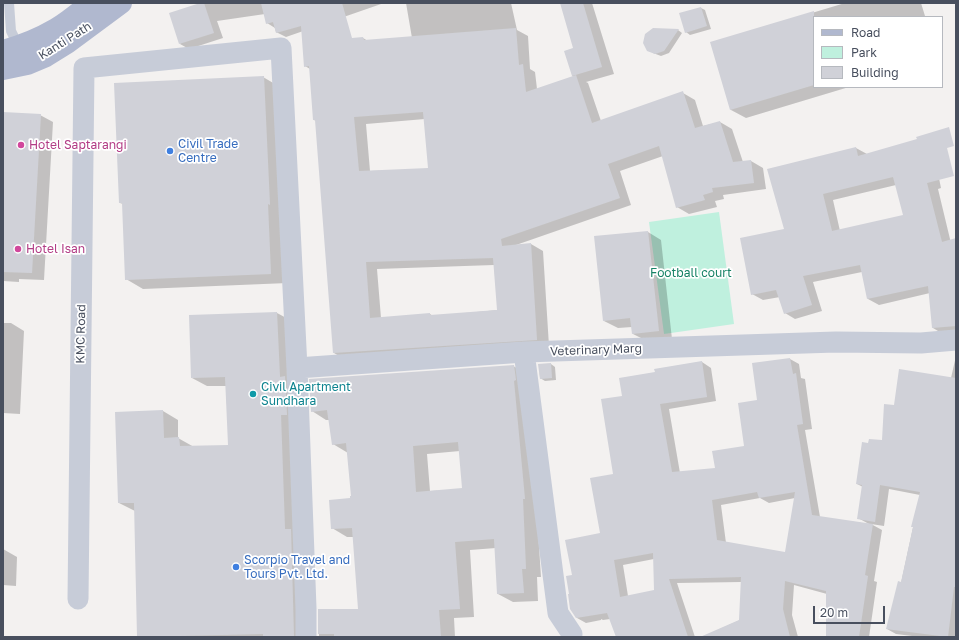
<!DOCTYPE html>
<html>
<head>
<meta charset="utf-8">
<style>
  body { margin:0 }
  #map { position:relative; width:959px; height:640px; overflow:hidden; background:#f3f1f0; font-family:"Golos Text",sans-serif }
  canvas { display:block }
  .frame { position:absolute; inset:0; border:4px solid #484f5e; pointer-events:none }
  .legend { position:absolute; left:813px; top:16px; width:130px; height:72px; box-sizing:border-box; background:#fff; border:1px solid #b6b9bf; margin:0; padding:5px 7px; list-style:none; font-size:12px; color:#484f5e }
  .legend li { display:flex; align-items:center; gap:8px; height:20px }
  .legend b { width:20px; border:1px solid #b6b9bf }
  .scale { position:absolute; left:813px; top:606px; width:72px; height:18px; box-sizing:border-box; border:2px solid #484f5e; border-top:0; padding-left:5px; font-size:12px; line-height:14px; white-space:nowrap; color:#484f5e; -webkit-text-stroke:3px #fff; paint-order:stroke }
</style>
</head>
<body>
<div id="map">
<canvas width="959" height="640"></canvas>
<div class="frame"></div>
<ul class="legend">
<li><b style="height:5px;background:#b0b8cf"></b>Road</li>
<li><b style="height:11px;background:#bff0de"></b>Park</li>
<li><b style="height:11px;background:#d0d1d8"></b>Building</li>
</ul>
<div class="scale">20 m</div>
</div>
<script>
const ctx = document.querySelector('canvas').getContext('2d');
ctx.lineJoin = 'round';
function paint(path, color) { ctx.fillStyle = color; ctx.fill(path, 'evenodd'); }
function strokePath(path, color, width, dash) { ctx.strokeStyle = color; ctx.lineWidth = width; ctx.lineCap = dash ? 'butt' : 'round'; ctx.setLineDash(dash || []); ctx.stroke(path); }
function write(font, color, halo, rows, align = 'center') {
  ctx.font = font + ' "Golos Text",sans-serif'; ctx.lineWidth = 3.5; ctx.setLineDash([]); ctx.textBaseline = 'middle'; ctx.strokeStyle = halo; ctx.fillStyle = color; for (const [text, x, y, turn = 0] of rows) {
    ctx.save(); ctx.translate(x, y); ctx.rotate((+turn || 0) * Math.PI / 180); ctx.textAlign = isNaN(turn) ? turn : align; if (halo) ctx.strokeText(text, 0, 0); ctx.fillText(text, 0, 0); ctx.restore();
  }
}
paint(new Path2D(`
  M719,212L734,324L664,334L649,222Z`), '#bff0de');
paint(new Path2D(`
  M204,3H384L286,37L276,32L275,28L267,23L265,14L217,21L223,38L189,49L180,44Z
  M406,3H511L517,30L528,36L530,69L535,72L537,89L574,77L572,76L575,49L561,3H592L614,74L586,82L588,83L601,121L683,93L695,100L703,126L720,122L732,129L743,162L751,161L763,168L766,189L723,195L724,199L715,201L717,207L689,214L677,207L663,156L620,171L631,205L516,245L531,244L543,251L549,346L346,360L334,353L316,121L314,120L310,69L305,66L363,38L368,41L412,38ZM425,119L429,169L370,171L366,124ZM494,265L498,310L433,316L430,314L381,318L377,269Z
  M845,3H921L925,16L814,17V87H849L746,118L731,110L712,43Z
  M701,8L705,10L711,29L690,35L686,32Z
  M653,30H678L682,33L669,53L661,56L653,53Z
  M263,77L280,87L288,283L143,289L126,279L123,204L120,203Z
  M3,114L40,115L53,122L44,280L19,279V282L3,281Z
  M932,144L941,188L938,189L956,264V332L943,334L933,328L930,293L879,305L868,299L862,272L813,282L822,311L795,319L785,313L780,297L763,300L752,294L785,230L856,148L867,154ZM896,185L904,216L840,231L833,200Z
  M648,232L661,240L672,339L647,341L633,334L632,327L618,328L604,321Z
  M277,313L292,321L308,637H138L135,511L119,503L163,411L178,420V438L194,447L229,446L226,386H207L192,378Z
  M3,323H11L24,331L20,414L3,413Z
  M956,356V637H920L896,634L887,629L901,583L920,495L889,489L884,526L871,524L882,530L874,581L877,582L869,637H827V594L794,585L792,615L798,637H702L740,620L742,582L677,583L695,637H617L610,619L603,620L601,619V620L586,623L577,618L570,594L573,576L601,534L615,475L623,397L656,373L702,362L711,368L716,401L669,409L680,473L716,469L745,447L758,401L753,364L790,359L799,364L801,378L805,379L812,429L805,430L820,517L869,524L858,518L863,487L857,484L869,444L883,441L894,406L951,378ZM760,498L769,503L795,498L786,553L726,543L721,505ZM654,559L655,591L628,596L623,565Z
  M551,364L555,367L556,380L545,381L540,378L539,365Z
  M513,366L528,374L541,577H537L538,601L513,602L498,594L496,548L470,550L474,617L454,618L455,637H319V610H360L354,537H347L332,528L352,497L348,453L333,444L329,420H326L312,411ZM460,451L464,489L430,491L427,454Z
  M3,549L17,557L16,586L3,585Z`), '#0003');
paint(new Path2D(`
  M200,3H204L214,33L179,44L169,13Z
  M261,3H342L352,38L363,37L364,40L516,28L519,65L523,64L526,92L576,75L592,123L683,91L695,128L720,121L733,162L751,160L754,183L712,188L713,192L703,195L705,200L676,208L659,146L608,164L620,198L501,239L502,246L531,243L537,340L333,353L315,120H313L309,66L304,67L301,26L276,33L273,22L266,24ZM423,112L428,168L359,171L354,117ZM493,258L497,310L430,315V313L370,318L366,262Z
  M560,3H583L602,67L572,76L564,51L573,48Z
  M701,7L707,26L685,33L679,13Z
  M814,11V85L730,110L710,42Z
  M653,28L679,29L664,51L655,54L647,51L643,43L645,34Z
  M264,76L270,205L268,204L271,274L125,280L122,203H119L114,83Z
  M3,112L41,114L32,273L3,272Z
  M949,127L954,146L947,148L954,176L927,183L942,242L956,238V326L932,328L928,286L867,299L860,265L803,276L812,305L784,314L776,290L751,295L740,238L784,229L767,169L856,147L858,156L917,139L916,137ZM893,177L903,215L832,231L823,194Z
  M648,231L659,331L632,334L630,318L603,321L594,236Z
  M277,312L280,377L285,376L287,415H281L285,529H291L294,637H263V634L137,637L134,503H118L115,412L163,410L164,438L179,437L180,446L228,445L225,377L191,378L189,315Z
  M790,358L793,374L796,373L803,424L797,425L812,515L873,524L865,575L868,576L859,637H826V591L785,581L783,609L790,637H700L739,620L741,577L669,579L688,637H616L607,613L576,618L570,609L568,594H569L566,576L572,575L565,540L600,533L590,478L613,474L601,399L622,396L619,378L655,372L654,369L702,361L707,397L660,404L672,472L715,468L712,451L744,446L738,403L757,400L752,363ZM757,492L759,498L795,492L785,552L717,540L712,500ZM653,553L654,590L620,597L614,560Z
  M551,363L552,378L540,379L538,364Z
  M514,365L516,380L514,381L525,499H523L526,569H522L524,593L497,594L494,539L455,542L460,609L439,610L441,637H334V634H318V609H358L352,528L331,529L329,500L350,498V496H351L346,443L332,445L327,410L311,412L309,379ZM458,442L462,488L416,492L413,446Z
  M899,369L956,378V587H954L948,637L886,629L898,581L901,582L913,527H911L920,492L880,485L875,522L857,519L862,485L856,484L862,442L868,443L869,439L882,440L884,404L894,405Z`), '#d0d1d8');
strokePath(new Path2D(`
  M9,3L11,31L19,47`), '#c7ccd8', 10);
strokePath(new Path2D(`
  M84,68L281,48L297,368L306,608V637
  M297,368L524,352
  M78,599L84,68
  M572,634L558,613L524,352L836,342L921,343L956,340`), '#c7ccd8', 21);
strokePath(new Path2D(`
  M3,51C21,46 39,39 56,29C68,22 80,12 91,3
  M3,69L27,64L46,56L67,43L121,3`), '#b0b8cf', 22);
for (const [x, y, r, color] of [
  [21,145,4,"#d1479c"],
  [170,151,4,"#3f7fe0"],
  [18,249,4,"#d1479c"],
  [253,394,4,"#0f9aa8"],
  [236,567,4,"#3f7fe0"]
]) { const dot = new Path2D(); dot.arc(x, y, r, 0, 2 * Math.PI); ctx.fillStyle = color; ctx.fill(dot); strokePath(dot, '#fff', 1.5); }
write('12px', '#484f5e', '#fff', [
  ["Kanti Path",65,41,-32],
  ["KMC Road",81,334,-89],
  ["Veterinary Marg",596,350,-2]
]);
write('12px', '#366cbe', '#fff', [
  ["Civil Trade",178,144],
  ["Centre",178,158],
  ["Scorpio Travel and",244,560],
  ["Tours Pvt. Ltd.",244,574]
], 'left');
write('12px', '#b23c85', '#fff', [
  ["Hotel Saptarangi",29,145],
  ["Hotel Isan",26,249]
], 'left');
write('12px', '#168265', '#fff', [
  ["Football court",691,273]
]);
write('12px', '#0d838f', '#fff', [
  ["Civil Apartment",261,387],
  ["Sundhara",261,401]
], 'left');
</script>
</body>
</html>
